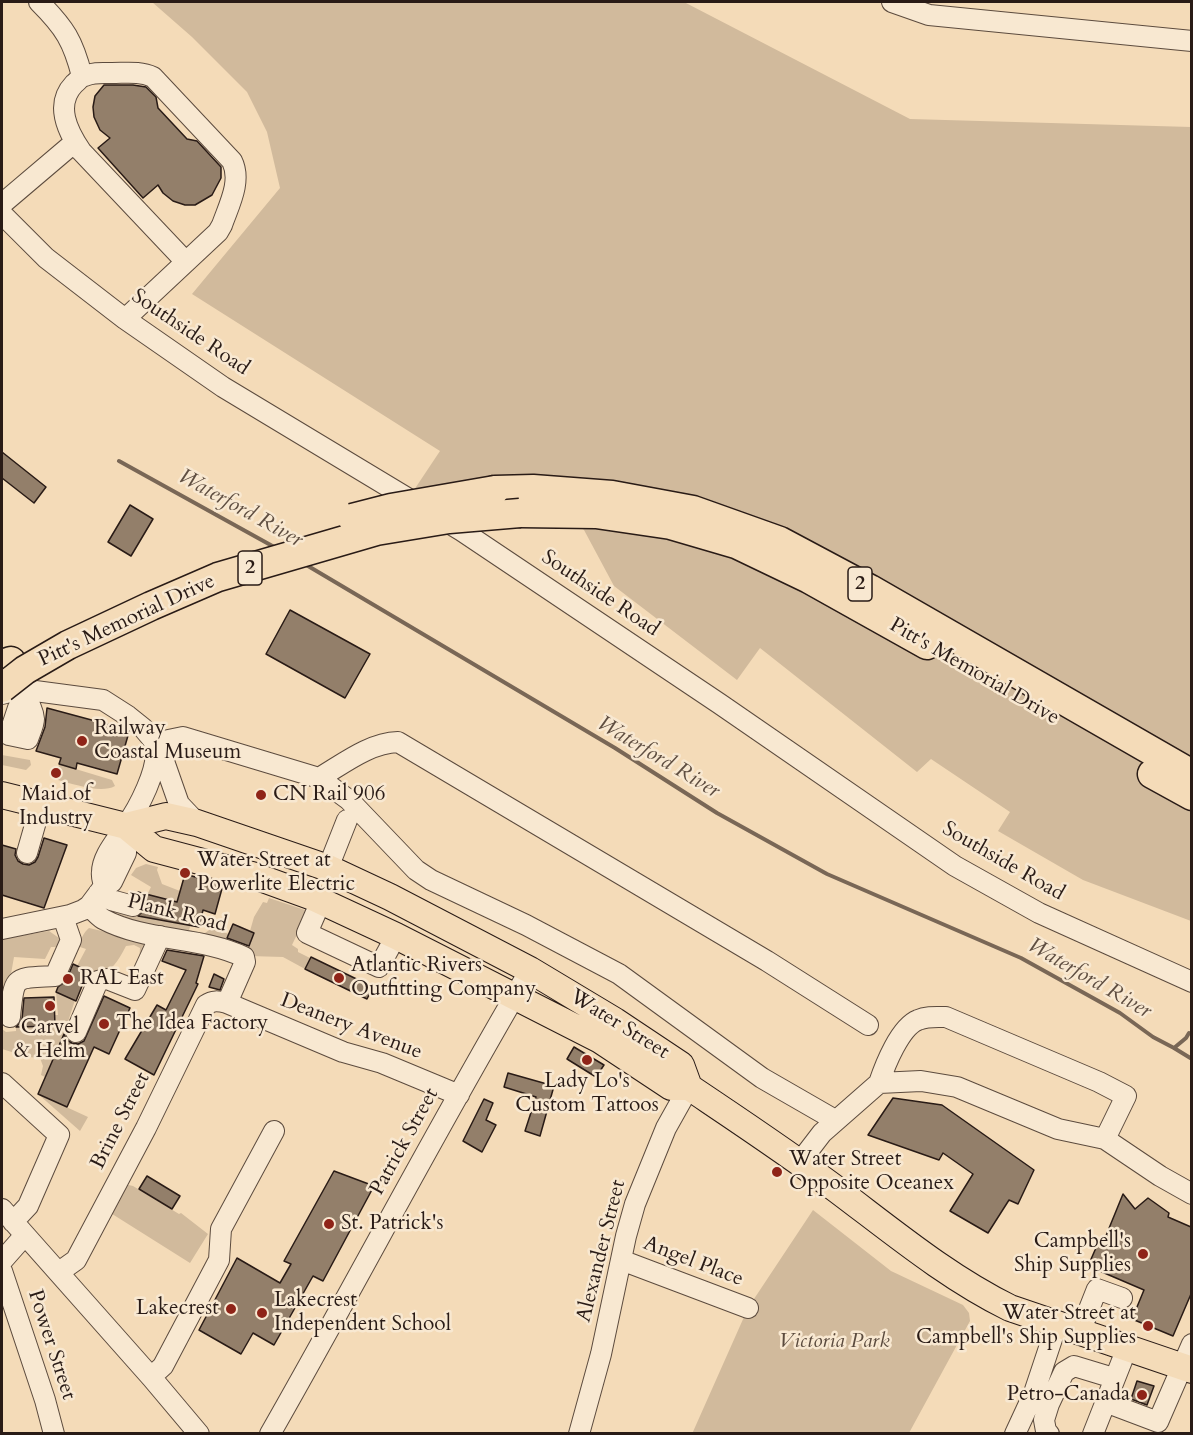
<!DOCTYPE html>
<html>
<head>
<meta charset="utf-8">
<style>
  body { margin:0 }
  #map { position:relative; width:1193px; height:1435px; overflow:hidden; background:#f4dbb8; font-family:Cardo,serif }
  canvas { display:block }
  .frame { position:absolute; inset:0; border:3px solid #291b16; pointer-events:none }
</style>
</head>
<body>
<div id="map">
<canvas width="1193" height="1435"></canvas>
<div class="frame"></div>
</div>
<script>
const ctx = document.querySelector('canvas').getContext('2d');
ctx.lineJoin = 'round';
function paint(path, color) { ctx.fillStyle = color; ctx.fill(path, 'evenodd'); }
function strokePath(path, color, width, dash) { ctx.strokeStyle = color; ctx.lineWidth = width; ctx.lineCap = dash ? 'butt' : 'round'; ctx.setLineDash(dash || []); ctx.stroke(path); }
function write(font, color, halo, rows, align = 'center') {
  ctx.font = font + ' Cardo,serif'; ctx.lineWidth = 5; ctx.setLineDash([]); ctx.textBaseline = 'middle'; ctx.strokeStyle = halo; ctx.fillStyle = color; for (const [text, x, y, turn = 0] of rows) {
    ctx.save(); ctx.translate(x, y); ctx.rotate((+turn || 0) * Math.PI / 180); ctx.textAlign = isNaN(turn) ? turn : align; if (halo) ctx.strokeText(text, 0, 0); ctx.fillText(text, 0, 0); ctx.restore();
  }
}
paint(new Path2D(`
  M152,2H684L910,119L1191,127V921L1083,880L998,831L1010,812L931,759L917,772L760,648L737,680L614,586L584,530L518,478L412,493L440,451L192,294L280,188L267,132L247,92L192,37Z
  M2,755L30,760L31,765L26,770L2,765Z
  M59,764L112,780L115,786C101,794 74,784 58,780L61,772L58,769Z
  M146,864L158,867L157,870L162,884L180,891V894L193,917L189,930L205,933L212,928L229,934L225,945L134,922L113,911L172,922L177,902L147,895L151,887L131,875L136,868Z
  M269,898L308,911L292,945L298,949V952L310,958L305,969L283,957L249,956L246,954L254,933L250,931L254,917L263,902L267,903Z
  M89,928L145,941L146,945L139,962L140,948L134,945L126,946C113,971 106,979 77,966L86,949L80,947C79,941 84,932 89,928Z
  M49,931L59,938L61,943L59,947H51L45,959L14,957L8,991L2,1017V939Z
  M56,992L75,1000L64,1034L45,1077L41,1075L43,1066L40,1058L28,1057L2,1049V1029L6,1032L16,1031V1027L54,1026V1015H58Z
  M38,1094L88,1117L80,1131Z
  M124,1184L133,1186L179,1214L181,1213L208,1234L190,1263L109,1212Z
  M813,1210L891,1271L963,1305L969,1313L970,1321L909,1433L692,1434L748,1308Z`), '#d1ba9c');
strokePath(new Path2D(`
  M119,461L276,548
  M303,563L615,748L717,813L827,874L1021,958L1120,1013L1153,1037L1174,1048L1192,1059
  M1174,1048L1186,1038L1189,1033`), '#796756', 4);
const building = new Path2D(`
  M104,85H133L146,87L156,97L158,108L187,139L197,141L221,167V178L212,195L195,205H185L173,201L163,193L158,185L143,198L98,148L110,138L100,130L94,117L93,107L95,96Z
  M2,452L46,487L34,503L2,478Z
  M130,505L153,519L131,556L108,542Z
  M290,610L370,654L345,698L266,654Z
  M47,708L125,729L129,732L117,774L77,763L76,769L59,764L61,758L36,751L45,727Z
  M44,838L67,845L44,908L2,895V845L16,849L15,855L18,861L23,864L29,865L35,862L38,857Z
  M185,874L223,885L215,914L203,910L199,927L138,916L144,910L145,904L142,898L137,895L138,892L177,902Z
  M233,924L254,933L249,946L227,938Z
  M167,950L204,956L196,983L198,984L154,1075L125,1059L157,1005L166,1010L186,970L162,961Z
  M311,957L373,987L367,999L305,969Z
  M73,964L88,971L76,1001L56,992L58,987L66,981Z
  M214,974L224,979L220,990L209,987Z
  M104,996L130,1008L109,1054L94,1047L67,1107L38,1094L64,1034L67,1040L72,1043L78,1044L84,1041Z
  M54,997L55,1026L16,1027L22,1019L24,998Z
  M574,1047L604,1065L596,1077L567,1059Z
  M508,1073L554,1086L540,1136L525,1131L536,1097L504,1087Z
  M893,1098L942,1105L1034,1170L1018,1204L1009,1200L988,1233L950,1211L973,1174L943,1153L939,1160L868,1135Z
  M484,1099L493,1103L486,1120L496,1125L482,1152L463,1141Z
  M334,1171L374,1186L323,1281L313,1276L274,1345L253,1333L241,1354L199,1330L237,1258L280,1283L291,1264L284,1261Z
  M147,1176L180,1196L172,1209L139,1189Z
  M1123,1194L1135,1209L1148,1198L1169,1213L1168,1217L1191,1227V1294L1173,1336L1132,1319L1144,1290L1088,1266L1099,1241L1103,1243Z
  M1137,1381L1154,1386L1147,1405L1131,1399Z`);
paint(building, '#937f6a');
strokePath(building, '#291b16', 1.5);
const minor = new Path2D(`
  M39,2C65,28 73,41 82,76
  M892,2L929,15L1192,41
  M2,204L75,142
  M2,214L46,258L125,319L223,387L462,531L720,704L955,866L1039,913L1192,982
  M125,319L218,232L222,225C229,205 242,181 232,161L153,77C140,71 127,73 112,73C103,73 93,72 85,76C80,77 78,81 74,84C54,105 68,132 81,151L186,262
  M2,694L20,689L103,700L128,716L143,728L159,747L179,804L197,823
  M27,701L18,708L9,735L28,739C30,733 34,725 34,719C33,706 26,705 29,690
  M154,743L183,737L319,778L349,800L416,870L431,880L526,925L619,974L762,1078L835,1120
  M319,778C343,764 369,743 398,742L767,961L868,1025
  M27,853L41,804
  M328,868L347,820
  M104,886C103,881 101,876 102,872C102,856 117,840 125,827C138,809 160,768 155,746
  M98,894L111,900L133,906
  M321,901L307,933L379,967L396,936
  M89,906C93,910 98,916 103,919C146,942 200,936 244,957L245,962L227,1003
  M2,929L70,915L83,910L89,906L104,886L112,882L126,853V826
  M10,1017C14,974 14,978 55,976L71,940L63,917
  M76,1032L98,981L107,979L135,990L160,936
  M2,1083L59,1135L28,1206L13,1222
  M879,1083C885,1065 900,1027 918,1020C927,1016 936,1017 946,1017L1099,1082L1126,1096L1105,1139
  M799,1163L822,1133L879,1083L921,1081L957,1087L1058,1129L1105,1139L1160,1176L1192,1194
  M2,1209L151,1377L199,1434
  M621,1260L748,1308
  M2,1261L25,1235
  M2,1271L45,1400L54,1434
  M59,1272L76,1260L146,1128L206,1005C213,1000 218,1001 227,1003L343,1052L382,1063L459,1095
  M1080,1332L1097,1289L1122,1298
  M151,1377L163,1366L219,1260L221,1229L274,1131
  M1105,1402L1158,1422L1192,1344
  M270,1434C358,1280 440,1122 530,970
  M579,1434L601,1354L626,1236L635,1204L666,1128L689,1087
  M1015,1434L1034,1393L1057,1324
  M1049,1434L1046,1431L1044,1420L1049,1404L1064,1372L1074,1366L1107,1376L1115,1377
  M1093,1434L1127,1348`);
const major = new Path2D(`
  M2,795L126,826L154,849L252,875L310,896L396,936L600,1040L671,1087H689
  M126,826L166,816L197,823L328,868L390,897L530,970L615,1021L681,1065L689,1087
  M689,1087C738,1120 788,1153 836,1189C892,1231 947,1277 1010,1308L1192,1370`);
const highway = new Path2D(`
  M495,490L533,489L612,495L693,510L780,541L870,589L1192,774
  M520,513L596,514L671,525L736,544L809,579L927,645
  M2,664L11,661
  M1152,774L1192,796`);
strokePath(minor, '#5c4b3e', 22);
strokePath(major, '#291b16', 28);
strokePath(highway, '#291b16', 31);
strokePath(minor, '#f8e8d1', 20);
strokePath(major, '#f4dbb8', 26);
strokePath(highway, '#f4dbb8', 28);
const highwayBridge = new Path2D(`
  M352,518L391,508L495,490
  M2,688L25,670L68,645L151,606L218,577L376,531L449,519L520,513`);
strokePath(highwayBridge, '#291b16', 31, []);
strokePath(highwayBridge, '#f4dbb8', 28);
for (const [x, y, r, color] of [
  [82,741,6,"#8f2418"],
  [56,773,6,"#8f2418"],
  [261,795,6,"#8f2418"],
  [185,873,6,"#8f2418"],
  [339,978,6,"#8f2418"],
  [68,979,6,"#8f2418"],
  [50,1006,6,"#8f2418"],
  [104,1024,6,"#8f2418"],
  [587,1060,6,"#8f2418"],
  [777,1172,6,"#8f2418"],
  [329,1224,6,"#8f2418"],
  [1143,1254,6,"#8f2418"],
  [231,1309,6,"#8f2418"],
  [262,1313,6,"#8f2418"],
  [1148,1326,6,"#8f2418"],
  [1142,1395,6,"#8f2418"]
]) { const dot = new Path2D(); dot.arc(x, y, r, 0, 2 * Math.PI); ctx.fillStyle = color; ctx.fill(dot); strokePath(dot, '#f8e8d1', 2); }
for (const [x, y, w] of [
  [250,568,24],
  [860,584,24]
]) { const box = new Path2D(); box.roundRect(x - w / 2, y - 17, w, 34, 4.5); ctx.fillStyle = '#f8e8d1'; ctx.fill(box); strokePath(box, '#291b16', 1.5); }
write('bold 20px', '#291b16', null, [
  ["2",250,568],
  ["2",860,584]
]);
write('21px', '#291b16', '#f8e8d1', [
  ["Southside Road",190,333,34],
  ["Southside Road",600,594,34],
  ["Pitt's Memorial Drive",127,621,-25],
  ["Pitt's Memorial Drive",974,672,30],
  ["Southside Road",1003,862,30],
  ["Plank Road",177,914,14],
  ["Water Street",619,1025,32],
  ["Deanery Avenue",351,1027,21],
  ["Brine Street",121,1121,-63],
  ["Patrick Street",405,1142,-61],
  ["Alexander Street",602,1251,-76],
  ["Angel Place",693,1262,21],
  ["Power Street",51,1345,72]
]);
write('21px', '#291b16', '#f8e8d1', [
  ["Railway",94,729],
  ["Coastal Museum",94,753],
  ["Maid of",56,795,"center"],
  ["Industry",56,819,"center"],
  ["CN Rail 906",273,795],
  ["Water Street at",197,861],
  ["Powerlite Electric",197,885],
  ["Atlantic Rivers",351,966],
  ["Outfitting Company",351,990],
  ["RAL East",80,979],
  ["The Idea Factory",116,1024],
  ["Carvel",50,1028,"center"],
  ["& Helm",50,1052,"center"],
  ["Lady Lo's",587,1082,"center"],
  ["Custom Tattoos",587,1106,"center"],
  ["Water Street",789,1160],
  ["Opposite Oceanex",789,1184],
  ["St. Patrick's",341,1224],
  ["Campbell's",1131,1242,"right"],
  ["Ship Supplies",1131,1266,"right"],
  ["Lakecrest",274,1301],
  ["Independent School",274,1325],
  ["Lakecrest",219,1309,"right"],
  ["Water Street at",1136,1314,"right"],
  ["Campbell's Ship Supplies",1136,1338,"right"],
  ["Petro-Canada",1130,1395,"right"]
], 'left');
write('italic 21px', '#5b4b3e', '#f8e8d1', [
  ["Victoria Park",834,1342]
]);
write('italic 22px', '#5f4e41', '#f8e8d1', [
  ["Waterford River",240,509,29],
  ["Waterford River",658,758,31],
  ["Waterford River",1089,979,30]
]);
</script>
</body>
</html>
